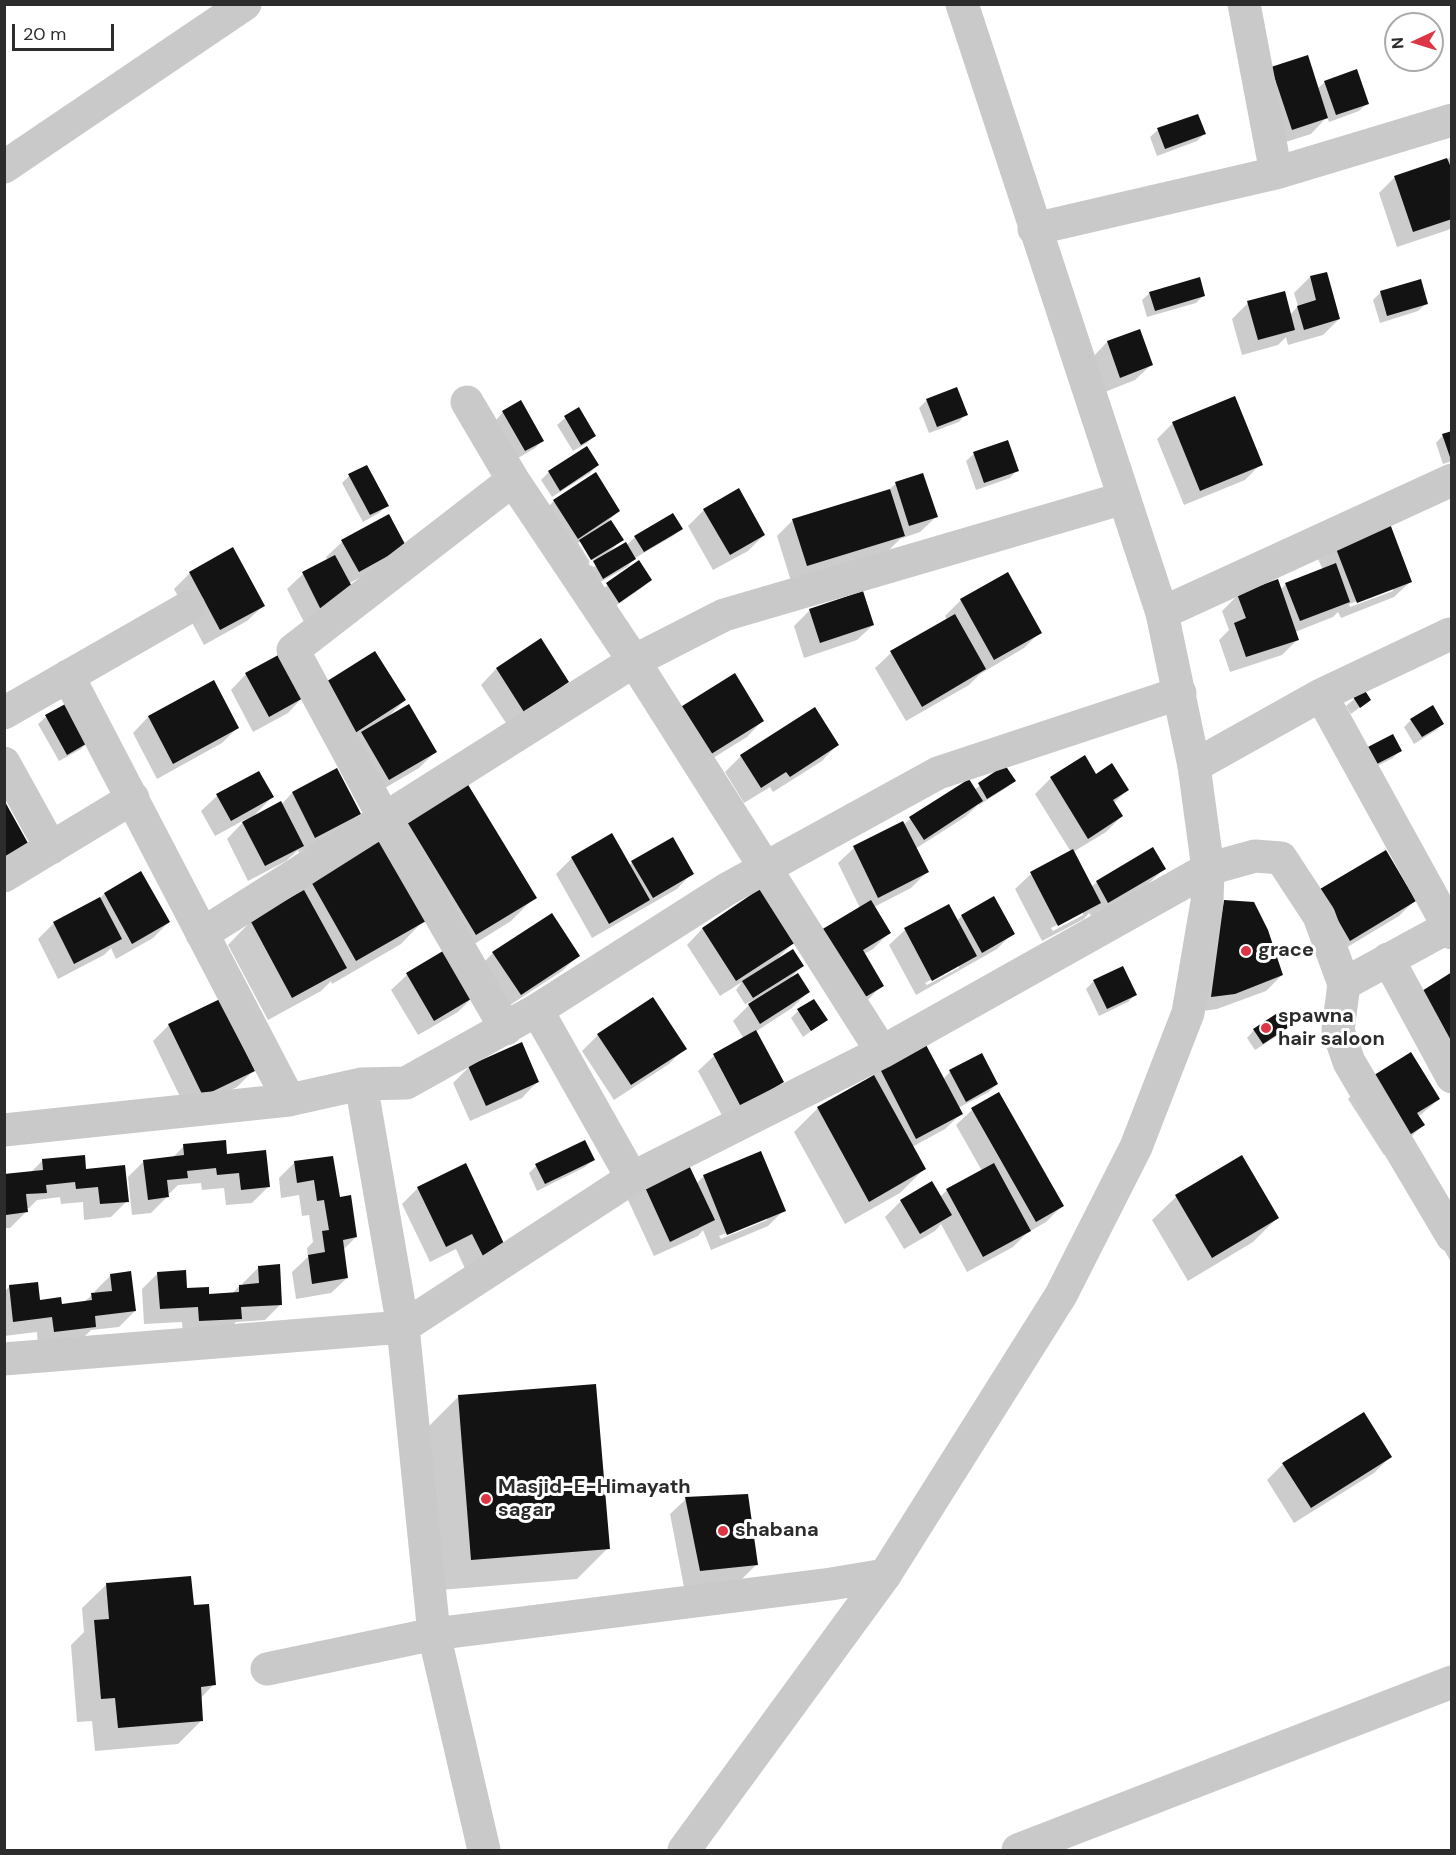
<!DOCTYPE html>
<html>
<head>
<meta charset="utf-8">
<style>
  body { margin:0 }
  #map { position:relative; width:1456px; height:1855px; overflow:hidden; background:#fff; font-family:"DM Sans",sans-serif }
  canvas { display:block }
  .frame { position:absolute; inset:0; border:6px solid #2c2c2c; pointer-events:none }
  .north { position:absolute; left:1384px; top:12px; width:60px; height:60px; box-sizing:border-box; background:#fff; border:2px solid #ababab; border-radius:50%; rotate:266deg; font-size:16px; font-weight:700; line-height:24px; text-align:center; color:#2c2c2c }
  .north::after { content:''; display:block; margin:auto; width:21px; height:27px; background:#dc3543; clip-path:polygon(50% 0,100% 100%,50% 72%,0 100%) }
  .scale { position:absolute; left:12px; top:24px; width:102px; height:27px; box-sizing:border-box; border:3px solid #2c2c2c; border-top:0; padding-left:8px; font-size:18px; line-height:21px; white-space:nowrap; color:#2c2c2c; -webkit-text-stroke:4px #fff; paint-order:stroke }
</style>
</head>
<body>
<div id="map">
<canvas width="1456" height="1855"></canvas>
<div class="frame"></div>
<div class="north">N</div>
<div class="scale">20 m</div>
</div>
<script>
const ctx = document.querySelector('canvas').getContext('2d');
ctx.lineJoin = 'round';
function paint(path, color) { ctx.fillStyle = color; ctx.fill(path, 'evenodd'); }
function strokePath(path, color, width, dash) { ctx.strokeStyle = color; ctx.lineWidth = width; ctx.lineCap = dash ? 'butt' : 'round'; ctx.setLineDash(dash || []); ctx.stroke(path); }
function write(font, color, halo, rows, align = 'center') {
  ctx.font = font + ' "DM Sans",sans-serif'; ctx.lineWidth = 6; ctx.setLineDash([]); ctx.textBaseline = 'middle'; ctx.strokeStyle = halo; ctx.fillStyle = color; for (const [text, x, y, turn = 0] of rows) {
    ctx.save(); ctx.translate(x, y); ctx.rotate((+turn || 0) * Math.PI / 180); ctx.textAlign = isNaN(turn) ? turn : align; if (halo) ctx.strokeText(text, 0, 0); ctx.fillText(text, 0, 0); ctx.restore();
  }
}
paint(new Path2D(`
  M1272,68L1317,89L1325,82L1367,104L1359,111L1329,122L1327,117L1311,134L1276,145Z
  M1158,130L1204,134L1197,141L1157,156L1150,137Z
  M1452,155V227L1448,230L1397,247L1379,193L1395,177L1447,160Z
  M1326,273L1339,319L1323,335L1288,345L1286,337L1278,345L1242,355L1232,319L1248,303L1290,315L1298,306L1294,293L1310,277Z
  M1381,292L1426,304L1418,311L1380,323L1373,300Z
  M1150,293L1204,295L1196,303L1147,317L1142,300Z
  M1139,331L1151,365L1135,380L1105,392L1092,358L1107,342Z
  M927,400L966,414L959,422L929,433L919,408Z
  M579,409L594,436L587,443L573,451L557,425L565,418Z
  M503,412L543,440L535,448L518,458L496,420Z
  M1173,423L1261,464L1245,480L1184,505L1157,439Z
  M1452,432V461L1443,464L1436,443L1443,435Z
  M586,448L597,465L590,473L552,497L541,480L549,472Z
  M974,454L1017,470L1010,478L976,490L966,461Z
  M349,476L387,505L379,513L363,522L342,483Z
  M896,483L936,517L920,532L900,539L887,552L791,581L777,536L793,520L887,492Z
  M554,501L619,511L609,520L622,540L609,552L626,546L635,537L681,529L673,536L635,558L627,567L595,585L586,570L592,565L593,567L596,566L594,563L596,558L593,561L581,541L578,543L590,562L583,567L538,517Z
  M704,510L764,535L748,551L713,570L688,526Z
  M342,542L405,546L389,562L348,584L306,626L287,589L303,574L328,560L326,557Z
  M1334,543L1410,582L1394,597L1341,618L1338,612L1333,617L1295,632L1298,639L1282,655L1230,672L1219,640L1229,630L1222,611L1238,595L1280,590L1286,584L1323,570L1318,559ZM1393,588V591L1350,607L1349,604Z
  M638,562L650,580L643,587L611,609L599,592Z
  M190,573L263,606L247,621L204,645L174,589Z
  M961,600L1040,632L1024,648L980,674L969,685L906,721L875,668L891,653L947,620L945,616Z
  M810,610L873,625L857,640L804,658L794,626Z
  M541,640L567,682L552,698L508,726L481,685L496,669Z
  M246,674L303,697L288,713L253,732L231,690Z
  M735,675L762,721L747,737L692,771Z
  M213,682L237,728L222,743L157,779L133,733L148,717Z
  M1364,691L1369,700L1351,714L1346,706Z
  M405,700L388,717L435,752L419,768L373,795L306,702Z
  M68,704L89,741L81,749L59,761L38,724L46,717Z
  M1411,720L1442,724L1435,731L1414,744L1404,727Z
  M837,745L822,761L773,792L770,787L744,803L725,772L741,756Z
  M1400,750L1393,758L1365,772L1357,758Z
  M1084,757L1096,776L1127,790L1114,803L1122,816L1106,832L1073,852L1091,887L1097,882L1164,869L1148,884L1092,917L1089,913L1084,919L1042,941L1015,889L1031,874L1071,852L1035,794L1051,778ZM1083,911V915L1053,931L1051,928Z
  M1005,767L1014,781L1006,788L979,805V804L965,817L915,849L927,872L911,888L874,907L889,933L873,949L864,954L882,985L867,1001L860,908L838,863L854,848L902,823L903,825L910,819L974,790Z
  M337,770L359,814L343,830L299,853L298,850L286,861L248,881L227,839L246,819L215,836L201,811L217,796L272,797L252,818L281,805L292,793Z
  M407,821L535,897L511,921L452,958L474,996L458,1012L418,1035L391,990L407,975L447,950L424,920L401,944L332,984L331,981L321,991L268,1020L228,945L251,921L288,901L310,879Z
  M572,858L629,866L632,862L692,873L677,889L592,938L556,874Z
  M141,873L169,922L153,938L116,959L111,948L104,955L58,979L38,939L53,924L98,900L104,894Z
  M1321,890L1415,900L1399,916L1334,955Z
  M761,891L794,942L775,961L802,966L791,977L808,992L792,1008L755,1032L783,1082L767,1097L725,1121L698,1071L714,1056L744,1039L733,1021L754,1000L745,1004L736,990L742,982L720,996L687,945L702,929Z
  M1224,902L1282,975L1266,991L1217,1009L1196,1012L1208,918Z
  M962,916L1013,933L997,949L916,995L889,945L905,930L956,921ZM959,965V968L927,985L925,983Z
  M493,953L578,956L562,971L504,1009L477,969Z
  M1122,968L1135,995L1128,1002L1099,1016L1086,989L1094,981Z
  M798,1011L826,1020L803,1037L791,1018Z
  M169,1025L253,1071L237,1087L187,1111L153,1041Z
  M1287,1027L1280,1034L1255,1050L1247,1038L1254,1030Z
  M598,1035L685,1048L669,1064L614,1100L582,1051Z
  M469,1067L537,1082L522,1098L470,1121L453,1083Z
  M880,1068L943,1079L950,1072L997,1084L989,1092L958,1108L961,1114L945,1129L912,1147L924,1169L900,1193L845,1224L794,1132L818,1108L869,1079Z
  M1364,1083L1439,1099L1418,1117L1423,1125L1407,1141L1384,1155L1348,1099Z
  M972,1110L1062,1206L1046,1222L1027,1233L1013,1247L967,1272L941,1224L935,1231L904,1249L885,1217L901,1201L940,1197L947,1190L982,1171L956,1125Z
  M184,1146L226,1156L268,1187L252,1203L226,1205L224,1188L202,1190L201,1183L178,1185L170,1193L167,1194V1197L151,1213L132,1215L128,1177L144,1161L172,1158Z
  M1241,1158L1277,1218L1253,1242L1188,1281L1152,1220L1176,1197Z
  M43,1160L85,1171L127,1201L111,1217L84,1220L83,1202L61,1204L60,1197L37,1200L29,1208H26V1212L10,1228H4V1176L30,1173Z
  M593,1160L585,1167L537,1191L529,1173L536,1166Z
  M294,1163L338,1199L356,1237L343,1250L347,1278L331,1293L296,1299L292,1272L308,1257L307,1248L313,1242L309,1215L302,1216L299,1195L281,1198L279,1178Z
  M465,1165L506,1249L468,1275L456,1249L430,1262L402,1204L418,1188Z
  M704,1176L784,1210L768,1226L711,1250L703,1230L698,1236L654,1256L628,1200L644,1184H696ZM767,1217V1220L721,1239L719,1236Z
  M1452,1220V1264L1436,1235Z
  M259,1267L281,1304L265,1320L236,1322L224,1334L183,1336L182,1322L144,1324L142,1289L158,1273L186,1290L208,1295L232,1294L239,1286H243V1283Z
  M111,1275L135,1311L119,1327L91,1330L78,1343L38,1347L37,1332L4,1336V1292L10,1286L39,1301L61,1306L83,1303L92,1295L95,1294V1291Z
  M459,1396L608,1548L577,1579L440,1590L427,1428Z
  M1390,1457L1374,1473L1294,1523L1267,1480L1283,1464Z
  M686,1499L756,1565L740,1581L684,1587L670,1514Z
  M106,1585L193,1606L214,1684L200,1699L202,1720L178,1744L95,1751L92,1721L77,1722L71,1645L84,1632L82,1608Z`), '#0003');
paint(new Path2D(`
  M1308,55L1328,118L1292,130L1271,67Z
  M1357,69L1369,104L1336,115L1324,81Z
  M1198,114L1206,134L1165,149L1157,128Z
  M1447,158L1452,170V219L1413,232L1394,176Z
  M1327,272L1340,319L1304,330L1297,306L1316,300L1310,276Z
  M1200,277L1205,296L1155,311L1149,292Z
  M1421,279L1428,304L1387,316L1380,291Z
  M1285,291L1295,330L1258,340L1247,301Z
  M1140,329L1153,365L1120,378L1107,341Z
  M957,387L968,415L937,427L926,399Z
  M1235,396L1263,465L1200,491L1172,422Z
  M521,400L544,441L525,451L502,411Z
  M579,407L596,436L581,445L564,416Z
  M1452,431V460H1451L1442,434Z
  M1008,440L1019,471L984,483L973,452Z
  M587,446L599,465L560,491L548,471Z
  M367,465L389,506L370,515L348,474Z
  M596,472L620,511L578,539L553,500Z
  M923,473L938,517L909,526L895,482Z
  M739,488L765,535L730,555L703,509Z
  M890,489L905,536L807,566L792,519Z
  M673,513L683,529L644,552L634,536Z
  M389,514L406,546L359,572L341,540Z
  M611,520L624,540L591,560L579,540Z
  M1389,521L1412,582L1357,603L1333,541Z
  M626,542L636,559L603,579L593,561Z
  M233,547L265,606L220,630L189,572Z
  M335,555L356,594L322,612L302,572Z
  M639,560L652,580L619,603L606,583Z
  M1336,563L1350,602L1300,621L1285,583Z
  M1008,572L1042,633L994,660L960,599Z
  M1278,579L1299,640L1246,657L1234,623L1246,618L1237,594Z
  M863,591L874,625L820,643L809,609Z
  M955,614L986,669L922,707L890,651Z
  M541,638L569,682L524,712L496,668Z
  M375,651L406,700L352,735L321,685Z
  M282,653L305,697L269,717L245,673Z
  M735,673L764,721L708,756L679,708Z
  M214,680L239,728L173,764L148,716Z
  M1364,689L1371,700L1360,708L1353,697Z
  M69,702L91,741L67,755L45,715Z
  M409,704L437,752L389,780L361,732Z
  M1433,705L1444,724L1422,737L1410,719Z
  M815,707L839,745L790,777L786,772L761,788L740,755Z
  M1393,734L1402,751L1373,766L1364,749Z
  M1085,755L1096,774L1112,763L1129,790L1113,800L1123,816L1088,839L1050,777Z
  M1005,765L1016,781L987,799L978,783Z
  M337,768L361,814L315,838L292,792Z
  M259,771L274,797L231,821L216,794Z
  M969,779L983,801L924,840L909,817Z
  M467,783L537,898L476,935L406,820Z
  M4,800L29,845L4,858Z
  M281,801L304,846L265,866L242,822Z
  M903,821L929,872L878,898L853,846Z
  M612,833L650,900L609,924L571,857Z
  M379,837L426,921L356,961L309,878Z
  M673,837L694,874L653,898L631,861Z
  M1153,847L1166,869L1108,903L1096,881Z
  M1073,849L1101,903L1058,926L1030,872Z
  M1386,850L1416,901L1350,941L1320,889Z
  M141,871L170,922L132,944L104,893Z
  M761,888L796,942L736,981L702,928Z
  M304,890L347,968L292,998L250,920Z
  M994,896L1015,934L982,953L961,915Z
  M100,897L122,939L74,964L53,922Z
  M871,900L891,933L863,950L884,986L862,999L821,930Z
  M1224,900L1254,902L1268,930L1283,975L1235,994L1211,997Z
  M949,904L977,956L932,981L904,928Z
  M552,913L580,956L521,995L492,952Z
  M448,948L476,996L434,1021L406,973Z
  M793,949L804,966L753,998L742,981Z
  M1123,966L1137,995L1107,1009L1093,980Z
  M1452,972V1058L1414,996Z
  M798,973L810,992L760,1024L748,1004Z
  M653,997L687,1049L631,1085L597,1034Z
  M220,999L255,1071L203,1096L168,1024Z
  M814,999L828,1020L811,1031L797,1009Z
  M1279,1012L1289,1027L1263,1044L1253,1029Z
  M756,1030L784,1082L741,1107L713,1054Z
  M522,1042L539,1082L486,1106L468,1066Z
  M925,1043L963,1114L916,1139L879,1067Z
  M1411,1052L1440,1099L1417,1113L1425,1125L1400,1141L1363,1082Z
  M982,1053L998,1084L966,1102L949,1070Z
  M874,1075L926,1169L869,1202L817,1107Z
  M999,1092L1064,1206L1036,1222L971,1108Z
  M226,1140L227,1154L266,1150L270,1187L241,1190L239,1173L217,1175L216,1168L187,1171L188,1178L167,1180L169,1197L148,1200L143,1160L184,1155L183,1144Z
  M585,1140L595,1160L545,1184L535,1164Z
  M761,1151L786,1211L727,1235L703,1175Z
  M85,1155L86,1169L125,1165L129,1202L100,1204L98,1187L76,1189L75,1182L46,1185L47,1193L26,1194L28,1212L6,1215L4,1174L43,1170L42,1159Z
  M1242,1155L1279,1218L1212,1258L1175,1195Z
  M333,1156L340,1197L351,1195L357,1237L343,1240L348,1278L312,1284L308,1255L325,1252L322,1231L329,1230L324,1200L317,1201L314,1180L297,1183L294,1161Z
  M687,1161L715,1220L670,1242L643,1183Z
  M466,1163L507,1250L485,1260L472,1234L446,1247L417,1187Z
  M994,1163L1031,1231L983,1257L946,1189Z
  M932,1181L952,1215L920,1234L900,1200Z
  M280,1264L282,1305L241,1307L242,1319L199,1321L198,1307L160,1309L157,1272L186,1270L187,1288L209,1287V1294L239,1292V1285L259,1283L258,1266Z
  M131,1271L136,1311L95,1316L96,1327L54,1332L52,1317L13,1322L9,1285L38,1282L40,1300L61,1297L62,1304L92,1300L91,1293L112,1291L110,1274Z
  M596,1384L610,1549L471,1560L458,1395Z
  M1364,1412L1392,1457L1311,1508L1282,1463Z
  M748,1494L758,1565L700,1571L685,1497Z
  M191,1576L194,1605L209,1604L216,1685L201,1687L203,1721L118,1728L115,1698L101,1699L94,1620L109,1619L106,1583Z`), '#131313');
strokePath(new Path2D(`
  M1244,4L1276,173
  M4,167L245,4
  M1034,229L1276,173L1452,120
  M467,402L513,480L634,661L882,1052
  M1162,613L1452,480
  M68,676L289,1100
  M1321,695L1452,933
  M4,713L189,607
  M4,763L51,848
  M1194,766L1321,695L1450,634
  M4,876L133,798
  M202,934L634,661L724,615L1124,498
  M1388,959L1452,1077
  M1344,984L1452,925
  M537,1010L632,1178
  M506,1029L384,818L293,650L513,480
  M361,1084L403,1327L434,1634L484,1850
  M4,1130L289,1100L361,1084L406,1083L537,1010L727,889L938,773L1180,693
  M4,1359L403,1327L632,1178L882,1052L1208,869L1255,856L1281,858L1319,916L1344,984L1338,1030L1349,1062L1452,1236
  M267,1669L434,1634L831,1584L885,1575`), '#c9c9c9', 33);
strokePath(new Path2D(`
  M684,1850L885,1575L1061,1295L1136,1147L1188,1013L1207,902L1208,869L1194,766L1162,613L962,4
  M1018,1850L1452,1682`), '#c9c9c9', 33);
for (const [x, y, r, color] of [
  [1246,951,6,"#dc3543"],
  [1266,1028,6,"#dc3543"],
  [486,1499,6,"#dc3543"],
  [723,1531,6,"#dc3543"]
]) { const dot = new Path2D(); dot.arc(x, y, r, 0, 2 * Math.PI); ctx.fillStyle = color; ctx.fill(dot); strokePath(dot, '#fff', 2); }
write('bold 20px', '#2c2c2c', '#fff', [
  ["grace",1258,951],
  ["spawna",1278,1017],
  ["hair saloon",1278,1040],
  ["Masjid-E-Himayath",498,1488],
  ["sagar",498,1511],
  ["shabana",735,1531]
], 'left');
</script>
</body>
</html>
